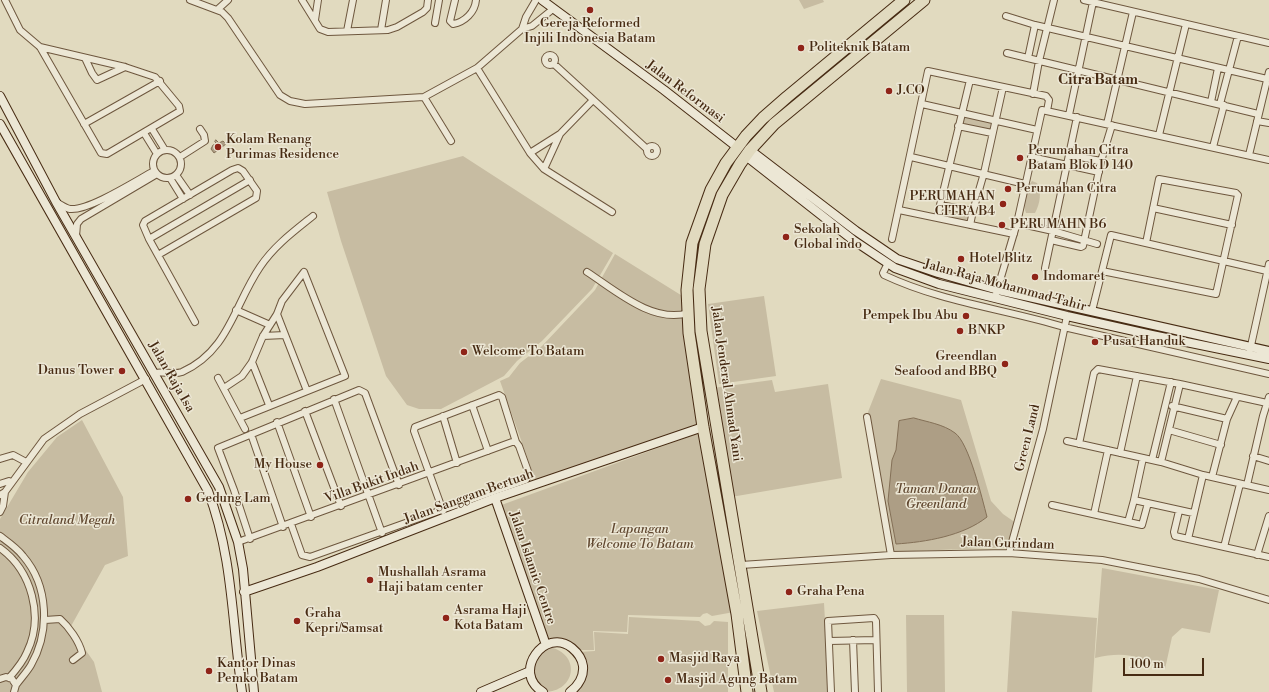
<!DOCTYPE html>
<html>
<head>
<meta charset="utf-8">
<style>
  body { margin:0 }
  #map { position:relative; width:1269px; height:692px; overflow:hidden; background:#e1dabf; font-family:"Libre Bodoni",serif }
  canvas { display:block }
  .scale { position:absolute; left:1123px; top:658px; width:81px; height:18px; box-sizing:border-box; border:2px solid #472b13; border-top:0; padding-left:5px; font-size:12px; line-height:14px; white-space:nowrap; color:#472b13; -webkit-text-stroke:3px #ece7d5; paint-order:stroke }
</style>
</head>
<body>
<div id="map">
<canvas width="1269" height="692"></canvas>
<div class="scale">100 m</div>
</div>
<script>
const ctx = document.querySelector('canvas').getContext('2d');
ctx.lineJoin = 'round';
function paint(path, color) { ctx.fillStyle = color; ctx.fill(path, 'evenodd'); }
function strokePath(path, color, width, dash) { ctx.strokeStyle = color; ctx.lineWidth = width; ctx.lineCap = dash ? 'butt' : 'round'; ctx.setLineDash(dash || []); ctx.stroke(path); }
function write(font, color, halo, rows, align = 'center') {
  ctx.font = font + ' "Libre Bodoni",serif'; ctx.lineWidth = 3; ctx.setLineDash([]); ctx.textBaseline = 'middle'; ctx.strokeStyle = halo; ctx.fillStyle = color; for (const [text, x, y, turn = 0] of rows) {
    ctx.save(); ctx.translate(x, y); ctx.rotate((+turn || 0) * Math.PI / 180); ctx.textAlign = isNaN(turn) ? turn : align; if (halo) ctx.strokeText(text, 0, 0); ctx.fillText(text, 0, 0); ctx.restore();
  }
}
paint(new Path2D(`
  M799,0H823L824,2L804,9Z
  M963,117L992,123L991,130L961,124Z
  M463,156L613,253L592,289L542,341L517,361L504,376L441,409H419L407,405L386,376L341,241L327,192Z
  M1032,181L1037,183C1042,192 1040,204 1035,213H1026C1022,205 1026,188 1032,181Z
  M941,207L971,212L969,223L939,217Z
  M615,254L684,297L700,424L536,482L500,381L509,377L520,363L542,346L595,290Z
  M764,296L776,376L719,384L708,304Z
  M881,379L961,400L991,501L1003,514L1016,523L1009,547L892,552L868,412Z
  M772,380L775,392L828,384L842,478L731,497L713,388Z
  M82,420L123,497L128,556L105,565L70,628L94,662L102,692H0V519L28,472L57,437Z
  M699,433L734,612L712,616L707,613L703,614L700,617L628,615L627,632L593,631L594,650H572L564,645L542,642L496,507Z
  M1102,568L1219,590L1210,633L1182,628L1172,637L1165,669C1139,656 1125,651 1095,658Z
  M824,603L829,692H774L757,611Z
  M1012,611L1097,618L1092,692H1007Z
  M906,615H944L945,692H907Z
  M629,617L699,621L705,626L710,625L714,621L728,622V692H574L580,684L579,652L595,651L594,632L628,634Z
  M549,647C581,653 577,692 544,692L526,672C527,656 535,652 549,647Z`), '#c7bca2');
const water = new Path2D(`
  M216,140L219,143L223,141L226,144L214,153L211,149L213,145L217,144L215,142Z
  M914,418C927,422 943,424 955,433C969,443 982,498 987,517C963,536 926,542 896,544L888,501L892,460L896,450L899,421Z`);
paint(water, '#ad9e85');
strokePath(water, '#847057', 1);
const street = new Path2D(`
  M5,0L20,30L40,47L101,153L107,154L180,111L179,106L155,77L125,67L40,47
  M190,0L222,12L228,18L280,95L290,101L305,104L424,97L477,68L522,29L532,26L553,9
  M302,0L320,29L328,32L388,30L397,27L423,12L427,8L428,0
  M455,0L450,21L453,24C465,22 475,12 476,0
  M1084,0L1269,43
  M217,10L228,0
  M1006,16L1035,25L1267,79
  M315,20L318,0
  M435,23L439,0
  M522,29L526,17L536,0
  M381,30L386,0
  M347,31L353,0
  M1007,53L1258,114
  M545 60a5 5 0 1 1 10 0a5 5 0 1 1-10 0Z
  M85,58L92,73L97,80L125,67
  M1028,58L1035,25
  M554,64L647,149
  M477,68L530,153L544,169L612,212
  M1033,94L1039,61L1054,0
  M424,97L451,141
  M1211,102L1218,68
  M922,104L1037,130
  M1220,104L1238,36
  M1069,115L1093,2
  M1257,121L1269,123
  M84,124L160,81
  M1107,124L1133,12
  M958,126L992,133
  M152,129L165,150
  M144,133L157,154
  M560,134L593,100
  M1159,135L1186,24
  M647 151a5 5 0 1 1 10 0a5 5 0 1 1-10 0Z
  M1213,147L1224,105
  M153 164a14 14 0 1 1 28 0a14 14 0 1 1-28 0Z
  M530,153L560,134L544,169
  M1069,155L1101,161
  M1249,155L1269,72
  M180,157L205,141L204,135L200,129
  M911,157L1025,184
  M1031,157L1099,172
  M176,175L190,195
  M170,178L183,199
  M56,202C60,204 65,208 70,209C89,211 137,180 154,171
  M940,205L970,80
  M1153,208L1232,225
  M899,210L1014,234
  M973,211L984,173L1003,87
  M937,218L940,205L973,211L970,225
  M1017,223L1053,231L1097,244
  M76,237L77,224L81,219L157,174
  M149,239L250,180
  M892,239L928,71L1046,96L1049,100L1047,111
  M1051,240L1081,247L1083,246L1101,161L1112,125
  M158,255L256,198L257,191L243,171L238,168L232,170L145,221L143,225L149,239L195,322
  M888,263L883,273L884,275C941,302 1004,309 1064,327L1269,374
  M1045,268L1077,117
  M1102,271L1216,294L1238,195L1236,193L1159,179L1146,243
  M587,272C615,290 653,324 688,313
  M996,294L1017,223L1042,110L1269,160
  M236,310L270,325
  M1092,311L1111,235L1267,271
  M277,314L307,391
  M263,336L285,335
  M1250,350L1269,264
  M252,362L269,405
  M155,373C163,371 174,375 182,372C229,351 234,305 260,267C274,246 293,232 313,216
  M218,378L245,429
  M224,388L242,376L252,362L263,336L277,314L282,301L304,272L345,376L240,418
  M334,399L382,533
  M472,405L488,451
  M1172,406L1227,419
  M305,411L341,506
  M443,416L457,463
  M867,417L891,555
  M277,422L311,517
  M1169,430L1221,445
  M251,434L283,527
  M1067,441L1161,462L1203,475L1269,490
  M1079,444L1094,373L1098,369L1180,384L1267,403
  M1120,453L1137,376
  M1253,456L1269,461
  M1143,458L1134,500L1193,513
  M0,459L13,455L26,462
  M1152,460L1171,382
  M1161,462L1180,384
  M1212,477L1227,419L1237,397
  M0,484L9,481L12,482
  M1247,485L1263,416L1269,397
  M0,495L5,492L44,439L80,414L146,379
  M1052,505L1142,525L1148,503
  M443,511L414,431L415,427L499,395L502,397L516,442
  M1179,511L1174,532L1175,536L1269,557
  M0,512L3,506L5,492
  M1094,514L1108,450
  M1128,522L1134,500
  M0,536C8,542 17,548 23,556C49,586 50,632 31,665C27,672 21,678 16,685
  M250,539L234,490L218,448L359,390L365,393L399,485
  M1188,539L1203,475
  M238,542L512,442H516L519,446L529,474L526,480L310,557L302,555L291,524
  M1224,547L1240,484
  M0,548C32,571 44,617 27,652C23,662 16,670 9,678
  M1009,553L1043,429L1067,316
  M1257,555L1269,516
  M741,565L891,555L1009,553L1102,560L1199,579L1269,600
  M45,620L60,619C69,627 79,641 82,653L73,660
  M853,640L855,692
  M829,641L876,640
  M0,679L6,677L12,679L16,685L14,692
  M831,692L828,621L874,618L876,621L878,692`);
const secondary = new Path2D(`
  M542,0L664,90L737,147
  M0,96L56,202L219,487L238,542L243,569L254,692
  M0,124L208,491C233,556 232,624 242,692
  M750,150L856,231L897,259L938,273L998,290L1269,351
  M746,156L853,240L895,268L939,284L1067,316L1152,335L1269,359
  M495,498L546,645
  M244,592L317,567L495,498L703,427
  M481,692L530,671
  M543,692C511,673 545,626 572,648C578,653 582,658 583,666C584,677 579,685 570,692`);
const highway = new Path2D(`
  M747,692L737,614L703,427L689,333L687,290L692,243L711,190L726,163L746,136L763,118L787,97L904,0
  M761,692L701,331L699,289L705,244L722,195L740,164L750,150L774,124L924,0`);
strokePath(street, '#6e573e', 8);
strokePath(secondary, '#472b13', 10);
strokePath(highway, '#472b13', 13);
strokePath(street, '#ece7d5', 6);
strokePath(secondary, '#ece7d5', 8);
strokePath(highway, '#e1dabf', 11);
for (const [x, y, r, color] of [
  [590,10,4,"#8f2418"],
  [801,48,4,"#8f2418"],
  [889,91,4,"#8f2418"],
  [218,147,4,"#8f2418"],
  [1020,158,4,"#8f2418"],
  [1008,189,4,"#8f2418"],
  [1003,204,4,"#8f2418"],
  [1002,225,4,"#8f2418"],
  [786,237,4,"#8f2418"],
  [961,259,4,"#8f2418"],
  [1035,277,4,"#8f2418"],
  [966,316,4,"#8f2418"],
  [960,331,4,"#8f2418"],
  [1095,342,4,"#8f2418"],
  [464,352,4,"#8f2418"],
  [1005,364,4,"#8f2418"],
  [122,371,4,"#8f2418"],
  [320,465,4,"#8f2418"],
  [188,499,4,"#8f2418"],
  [370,580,4,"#8f2418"],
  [789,592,4,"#8f2418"],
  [446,618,4,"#8f2418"],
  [297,621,4,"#8f2418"],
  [661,659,4,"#8f2418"],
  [209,671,4,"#8f2418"],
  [668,680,4,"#8f2418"]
]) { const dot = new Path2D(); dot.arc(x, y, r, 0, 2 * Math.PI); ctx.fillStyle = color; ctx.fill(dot); strokePath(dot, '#ece7d5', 1.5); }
write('13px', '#472b13', '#ece7d5', [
  ["Gereja Reformed",590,24,"center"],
  ["Injili Indonesia Batam",590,39,"center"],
  ["Politeknik Batam",809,48],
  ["J.CO",897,91],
  ["Kolam Renang",226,140],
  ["Purimas Residence",226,155],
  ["Perumahan Citra",1028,151],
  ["Batam Blok D 140",1028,166],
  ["Perumahan Citra",1016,189],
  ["PERUMAHAN",995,197,"right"],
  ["CITRA B4",995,212,"right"],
  ["PERUMAHN B6",1010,225],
  ["Sekolah",794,230],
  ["Global indo",794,245],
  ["Hotel Blitz",969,259],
  ["Indomaret",1043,277],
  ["Pempek Ibu Abu",958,316,"right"],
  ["BNKP",968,331],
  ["Pusat Handuk",1103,342],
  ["Welcome To Batam",472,352],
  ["Greendlan",997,357,"right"],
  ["Seafood and BBQ",997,372,"right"],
  ["Danus Tower",114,371,"right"],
  ["My House",312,465,"right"],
  ["Gedung Lam",196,499],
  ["Mushallah Asrama",378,573],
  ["Haji batam center",378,588],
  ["Graha Pena",797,592],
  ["Asrama Haji",454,611],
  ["Kota Batam",454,626],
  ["Graha",305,614],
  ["Kepri/Samsat",305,629],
  ["Masjid Raya",669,659],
  ["Kantor Dinas",217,664],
  ["Pemko Batam",217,679],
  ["Masjid Agung Batam",676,680]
], 'left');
write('13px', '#472b13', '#ece7d5', [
  ["Jalan Reformasi",685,92,37],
  ["Jalan Raja Mohammad Tahir",1005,286,15],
  ["Jalan Raja Isa",171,377,60],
  ["Jalan Jenderal Ahmad Yani",726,384,82],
  ["Green Land",1028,438,-76],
  ["Villa Bukit Indah",372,483,-20],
  ["Jalan Sanggam Bertuah",469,497,-20],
  ["Jalan Gurindam",1008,544,2],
  ["Jalan Islamic Centre",532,568,71]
]);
write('italic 13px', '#614830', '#ece7d5', [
  ["Taman Danau",936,490],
  ["Greenland",936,505],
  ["Citraland Megah",67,521],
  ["Lapangan",640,530],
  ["Welcome To Batam",640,545]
]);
write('bold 14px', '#472b13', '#ece7d5', [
  ["Citra Batam",1098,81]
]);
</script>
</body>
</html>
